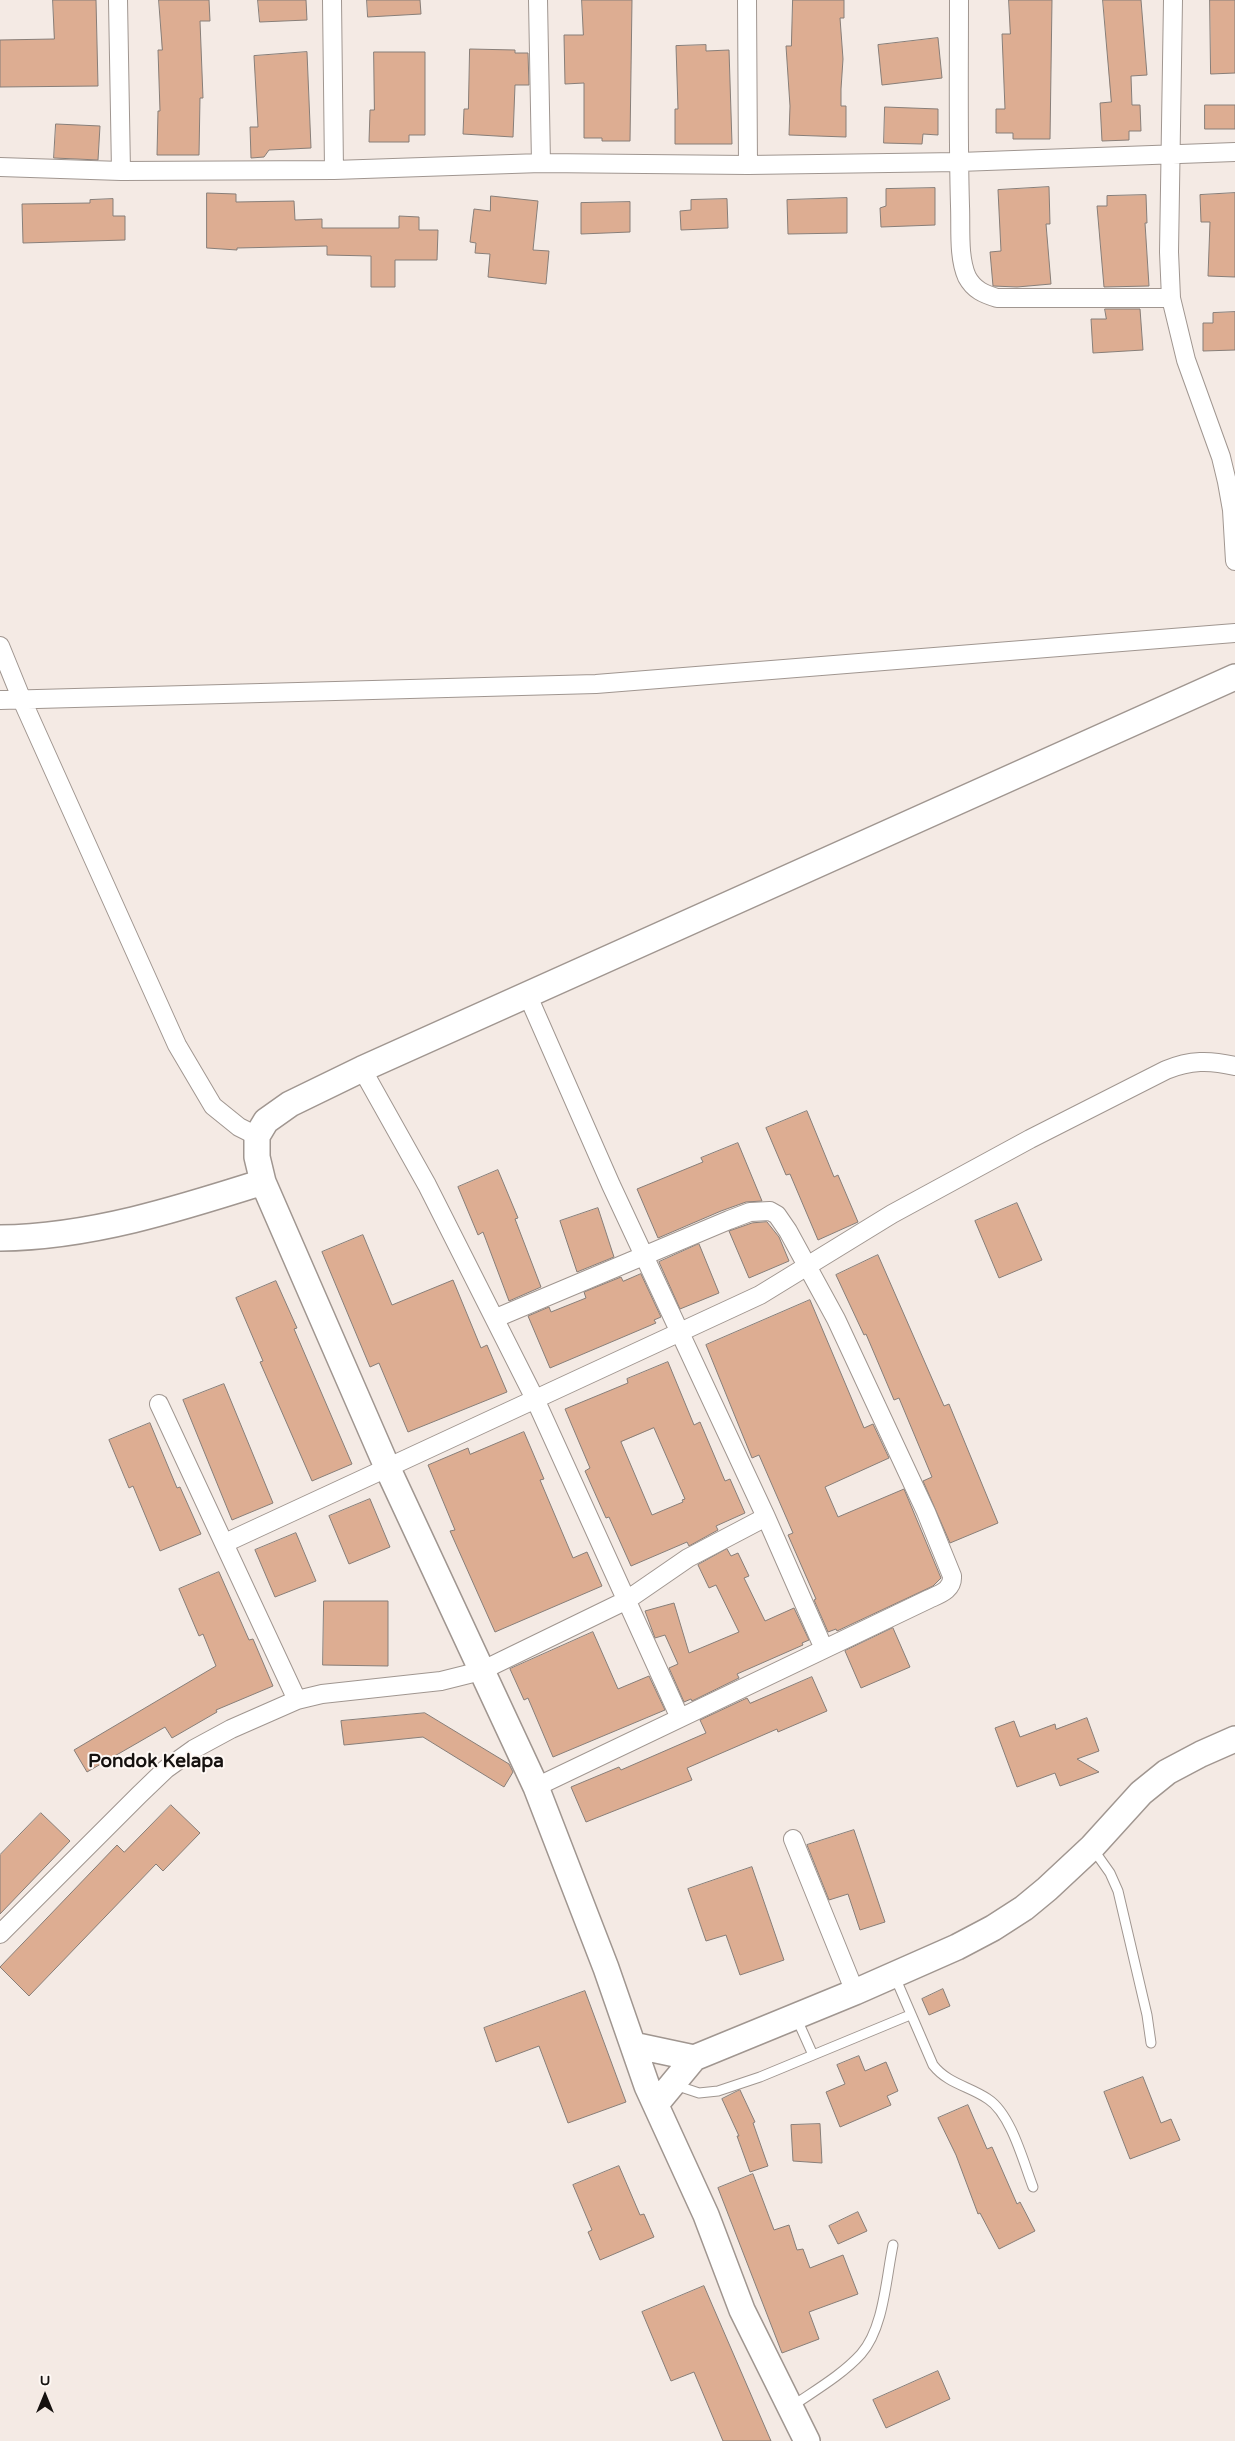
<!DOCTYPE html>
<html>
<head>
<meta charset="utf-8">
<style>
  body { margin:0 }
  #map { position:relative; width:1235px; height:2441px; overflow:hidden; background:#f4eae4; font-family:"Varela Round",sans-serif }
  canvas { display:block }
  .north { position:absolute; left:20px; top:2371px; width:50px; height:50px; -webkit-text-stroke:4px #fef8f4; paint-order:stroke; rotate:0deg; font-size:14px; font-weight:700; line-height:20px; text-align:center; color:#15110f }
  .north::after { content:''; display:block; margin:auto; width:18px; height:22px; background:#15110f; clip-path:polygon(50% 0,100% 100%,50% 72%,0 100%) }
</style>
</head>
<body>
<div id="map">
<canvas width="1235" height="2441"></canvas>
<div class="north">U</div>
</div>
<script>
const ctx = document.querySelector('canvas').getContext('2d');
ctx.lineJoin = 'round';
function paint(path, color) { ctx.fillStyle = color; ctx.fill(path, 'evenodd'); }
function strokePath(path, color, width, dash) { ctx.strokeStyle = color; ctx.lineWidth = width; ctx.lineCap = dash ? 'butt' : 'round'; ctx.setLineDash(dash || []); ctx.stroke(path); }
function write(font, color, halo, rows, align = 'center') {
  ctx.font = font + ' "Varela Round",sans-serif'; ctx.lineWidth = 4; ctx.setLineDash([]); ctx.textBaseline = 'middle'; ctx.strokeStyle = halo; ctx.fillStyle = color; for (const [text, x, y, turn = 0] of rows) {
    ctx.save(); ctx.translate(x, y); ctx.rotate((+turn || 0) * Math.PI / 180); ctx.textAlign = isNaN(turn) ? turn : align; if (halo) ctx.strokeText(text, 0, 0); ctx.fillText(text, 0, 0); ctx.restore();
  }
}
const building = new Path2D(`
  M53,0H96L98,86L0,87V40L54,39Z
  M159,0H209L210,21H200L203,98H200L199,155H157L158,111H160L158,50H162Z
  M258,0H306L307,20L260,22Z
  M367,0H420L421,14L368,17Z
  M582,0H632L630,141H602V138H584V83L565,84L564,35H583Z
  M793,0H844V18H840L843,59L841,89V106H846V137L789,135L790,106L786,46H791Z
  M1009,0H1052L1050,139H1013V133H996V109H1005L1002,34H1010Z
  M1103,0H1141L1147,75L1131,76L1132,105H1140L1141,131H1129V140L1102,141L1100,103L1111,102Z
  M1210,0H1235V73L1211,74Z
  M938,38L942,78L882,85L878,45Z
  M706,45V51L729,50L732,144H675V109H678L676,46Z
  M470,49L515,50V53H528L529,85H515L513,137L463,134L464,109H468Z
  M307,52L311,148L269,150L264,157L251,158L250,127H258L254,56Z
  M374,52H425V135H409V142H369L370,110H374Z
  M1205,105H1235V129H1205Z
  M885,107L938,109V135L923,134L922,144L884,143Z
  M56,124L100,126L98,160L54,158Z
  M1049,187L1050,224H1046L1051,284L1017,287L993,286L990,252L1001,251L998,190Z
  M935,188V225L881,227L880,208L886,206V189Z
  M207,193L236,194V202L294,201L295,220L322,219V228H399V216L419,217V230H438L437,260H395V287H371V256L327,255V246L237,248V250L207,248Z
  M1235,193V277L1208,276L1210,222H1201L1200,195Z
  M1146,195L1147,223H1145L1149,286L1104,287L1097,206H1107V196Z
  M491,196L538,201L533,250L549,251L546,284L488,277L490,254L475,253L476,243L470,242L474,209L490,211Z
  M847,198V233L788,234L787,200Z
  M113,199V216H125V240L23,243L22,204L90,203V200Z
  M727,199L728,228L681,230L680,211L691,210V200Z
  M630,202V232L581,234V203Z
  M1105,309H1140L1143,350L1093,353L1091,319H1106Z
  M1235,312V350L1203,351V323H1213V313Z
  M807,1111L834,1177L838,1175L858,1222L818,1240L790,1174L786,1175L766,1128Z
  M738,1143L762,1201L746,1202L721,1211L658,1238L637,1189L703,1162L701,1158Z
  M498,1170L518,1218L515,1219L541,1287L509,1301L483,1232L478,1235L458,1187Z
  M1017,1203L1042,1260L999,1278L975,1221Z
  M598,1208L614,1257L577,1272L560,1221Z
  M767,1222L779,1237L789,1261L749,1278L729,1231L752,1223Z
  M363,1235L392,1305L453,1280L481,1348L487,1345L507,1392L408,1432L379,1363L370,1367L322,1252Z
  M699,1244L719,1293L680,1309L659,1262Z
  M878,1255L944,1406L949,1404L998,1523L950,1543L923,1481L932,1477L899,1398L894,1400L866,1334L864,1335L836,1275Z
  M641,1274L661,1317L654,1320L656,1323L550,1368L528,1316L549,1307L551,1312L586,1298L584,1292L621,1277L623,1281Z
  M276,1281L297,1328L294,1329L352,1464L312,1481L260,1362L263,1361L236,1298Z
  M810,1300L864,1428L873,1424L889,1458L825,1487L838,1517L904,1489L941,1578L933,1586L837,1631L836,1629L828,1632L814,1600L816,1599L788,1535L793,1533L759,1455L752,1458L706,1345Z
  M668,1362L694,1425L700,1422L725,1481L730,1479L745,1513L716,1526L718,1530L689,1546L687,1542L631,1566L609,1517L606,1518L585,1471L590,1468L565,1409L628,1383L627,1379ZM654,1428L685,1499L682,1500L683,1502L652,1515L621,1442Z
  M224,1384L273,1503L232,1520L183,1400Z
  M150,1423L177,1488L180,1487L201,1534L160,1551L133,1486L129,1488L109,1440Z
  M524,1432L544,1479L540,1480L573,1558L587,1552L602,1586L495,1632L450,1531L455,1530L428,1465L468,1448L470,1454Z
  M370,1499L390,1547L349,1564L329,1516Z
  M296,1533L316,1581L275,1597L255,1550Z
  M727,1549L731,1556L738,1553L749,1576L744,1578L765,1621L794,1608L809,1640L802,1643L803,1645L737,1674L739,1678L692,1701L691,1699L684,1702L669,1668L678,1664L665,1635L655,1638L645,1611L674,1603L689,1653L739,1632L716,1585L709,1588L698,1565Z
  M219,1572L249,1640L253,1639L273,1686L216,1710L217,1712L172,1738L165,1727L87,1772L74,1750L216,1666L203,1634L199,1636L179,1589Z
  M324,1601H388V1666L323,1665Z
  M893,1628L910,1667L861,1688L845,1651Z
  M593,1632L618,1689L649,1676L665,1710L553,1757L528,1698L524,1700L510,1669Z
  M812,1677L827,1711L778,1732L777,1729L687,1768L692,1780L586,1822L571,1787L619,1767L621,1770L706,1733L700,1720L747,1698L750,1703Z
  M425,1713L509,1764L513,1772L504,1787L423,1737L344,1745L341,1721Z
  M1087,1718L1099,1751L1077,1759L1099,1772L1060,1786L1055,1773L1017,1787L995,1728L1014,1721L1020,1737L1055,1724L1056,1729Z
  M171,1805L200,1833L163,1871L156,1864L29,1996L0,1967L117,1845L124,1852Z
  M41,1813L70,1841L0,1914V1855Z
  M854,1830L885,1922L860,1930L848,1894L829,1900L807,1845Z
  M752,1867L784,1960L740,1975L726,1935L706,1941L688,1889Z
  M943,1989L950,2006L929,2015L922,1999Z
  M585,1991L626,2102L568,2123L539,2046L496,2062L484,2028Z
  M859,2056L865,2071L886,2062L898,2091L887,2096L891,2105L840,2127L826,2092L845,2084L837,2065Z
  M1143,2077L1161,2123L1171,2119L1180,2140L1130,2159L1104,2092Z
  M740,2090L755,2122L753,2123L768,2166L750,2172L737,2136H739L722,2099Z
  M968,2105L987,2149L992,2147L1017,2204L1020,2202L1035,2231L999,2249L980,2213L978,2214L956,2155L938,2118Z
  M820,2124L822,2163L793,2161L791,2125Z
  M619,2166L640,2215L644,2214L654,2237L600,2260L588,2232L592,2230L573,2185Z
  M753,2174L774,2230L789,2225L797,2250L803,2249L810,2268L843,2255L858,2294L809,2312L819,2339L782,2353L718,2188Z
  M858,2212L867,2231L838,2244L829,2226Z
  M704,2286L771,2441H723L694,2372L671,2381L642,2312Z
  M938,2371L950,2399L886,2428L873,2400Z`);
paint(building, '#ddad92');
strokePath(building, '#877e78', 1);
const lane = new Path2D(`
  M1093,1849L1110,1873L1118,1891L1147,2015L1151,2043
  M895,1977L933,2065C948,2084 969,2086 988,2099C1011,2114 1023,2161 1033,2187
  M796,2017L813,2055
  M675,2085L699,2093L718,2091L760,2077L910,2015
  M791,2407C814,2391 842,2375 861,2354C884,2328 886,2278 893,2245`);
const street = new Path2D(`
  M118,0L121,171
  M332,0L334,170
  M538,0L541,163
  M747,0L748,165
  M959,0C959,69 958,137 960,206C961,228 958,257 967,277C974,290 984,294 997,298H1171
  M1173,0L1169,252L1171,298L1186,360L1221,457L1227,482L1232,510L1235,561
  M0,167L121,171L334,170L541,163L748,165L959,162L1235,152
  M0,646L22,700L177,1045L213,1106L239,1127L257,1136
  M0,700L596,684L1235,633
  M528,996L611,1185L766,1517L824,1649
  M362,1069L427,1185L535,1399L680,1718
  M496,1318L729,1220L750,1212L770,1211L777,1215L788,1231L836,1319L926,1512L952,1576C953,1590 940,1594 929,1599L536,1787
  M159,1404L297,1700
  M225,1543L760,1295L892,1214L1030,1139L1166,1070C1190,1060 1210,1060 1235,1066
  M793,1839L855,1992
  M0,1934L139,1795L166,1769L194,1749L231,1729L297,1700L322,1694L441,1681L481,1671L627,1600L688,1558L766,1517`);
const secondary = new Path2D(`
  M0,1238C90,1237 178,1209 263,1182
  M633,2045L694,2058
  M656,2104L694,2058L855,1992L957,1947L993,1928L1024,1908L1047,1889L1092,1847L1141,1793L1167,1772L1201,1754L1235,1739
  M807,2441L742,2310L706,2215L647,2086L606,1968L536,1787L387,1467L263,1182L257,1157V1136L266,1121L290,1104L362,1069L1235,677`);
strokePath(lane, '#a09690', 11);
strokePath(street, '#a09690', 20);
strokePath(secondary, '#a09690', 28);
strokePath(lane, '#fff', 9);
strokePath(street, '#fff', 18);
strokePath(secondary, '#fff', 25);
write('bold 19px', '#15110f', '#fef8f4', [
  ["Pondok Kelapa",156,1762]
]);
</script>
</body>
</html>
